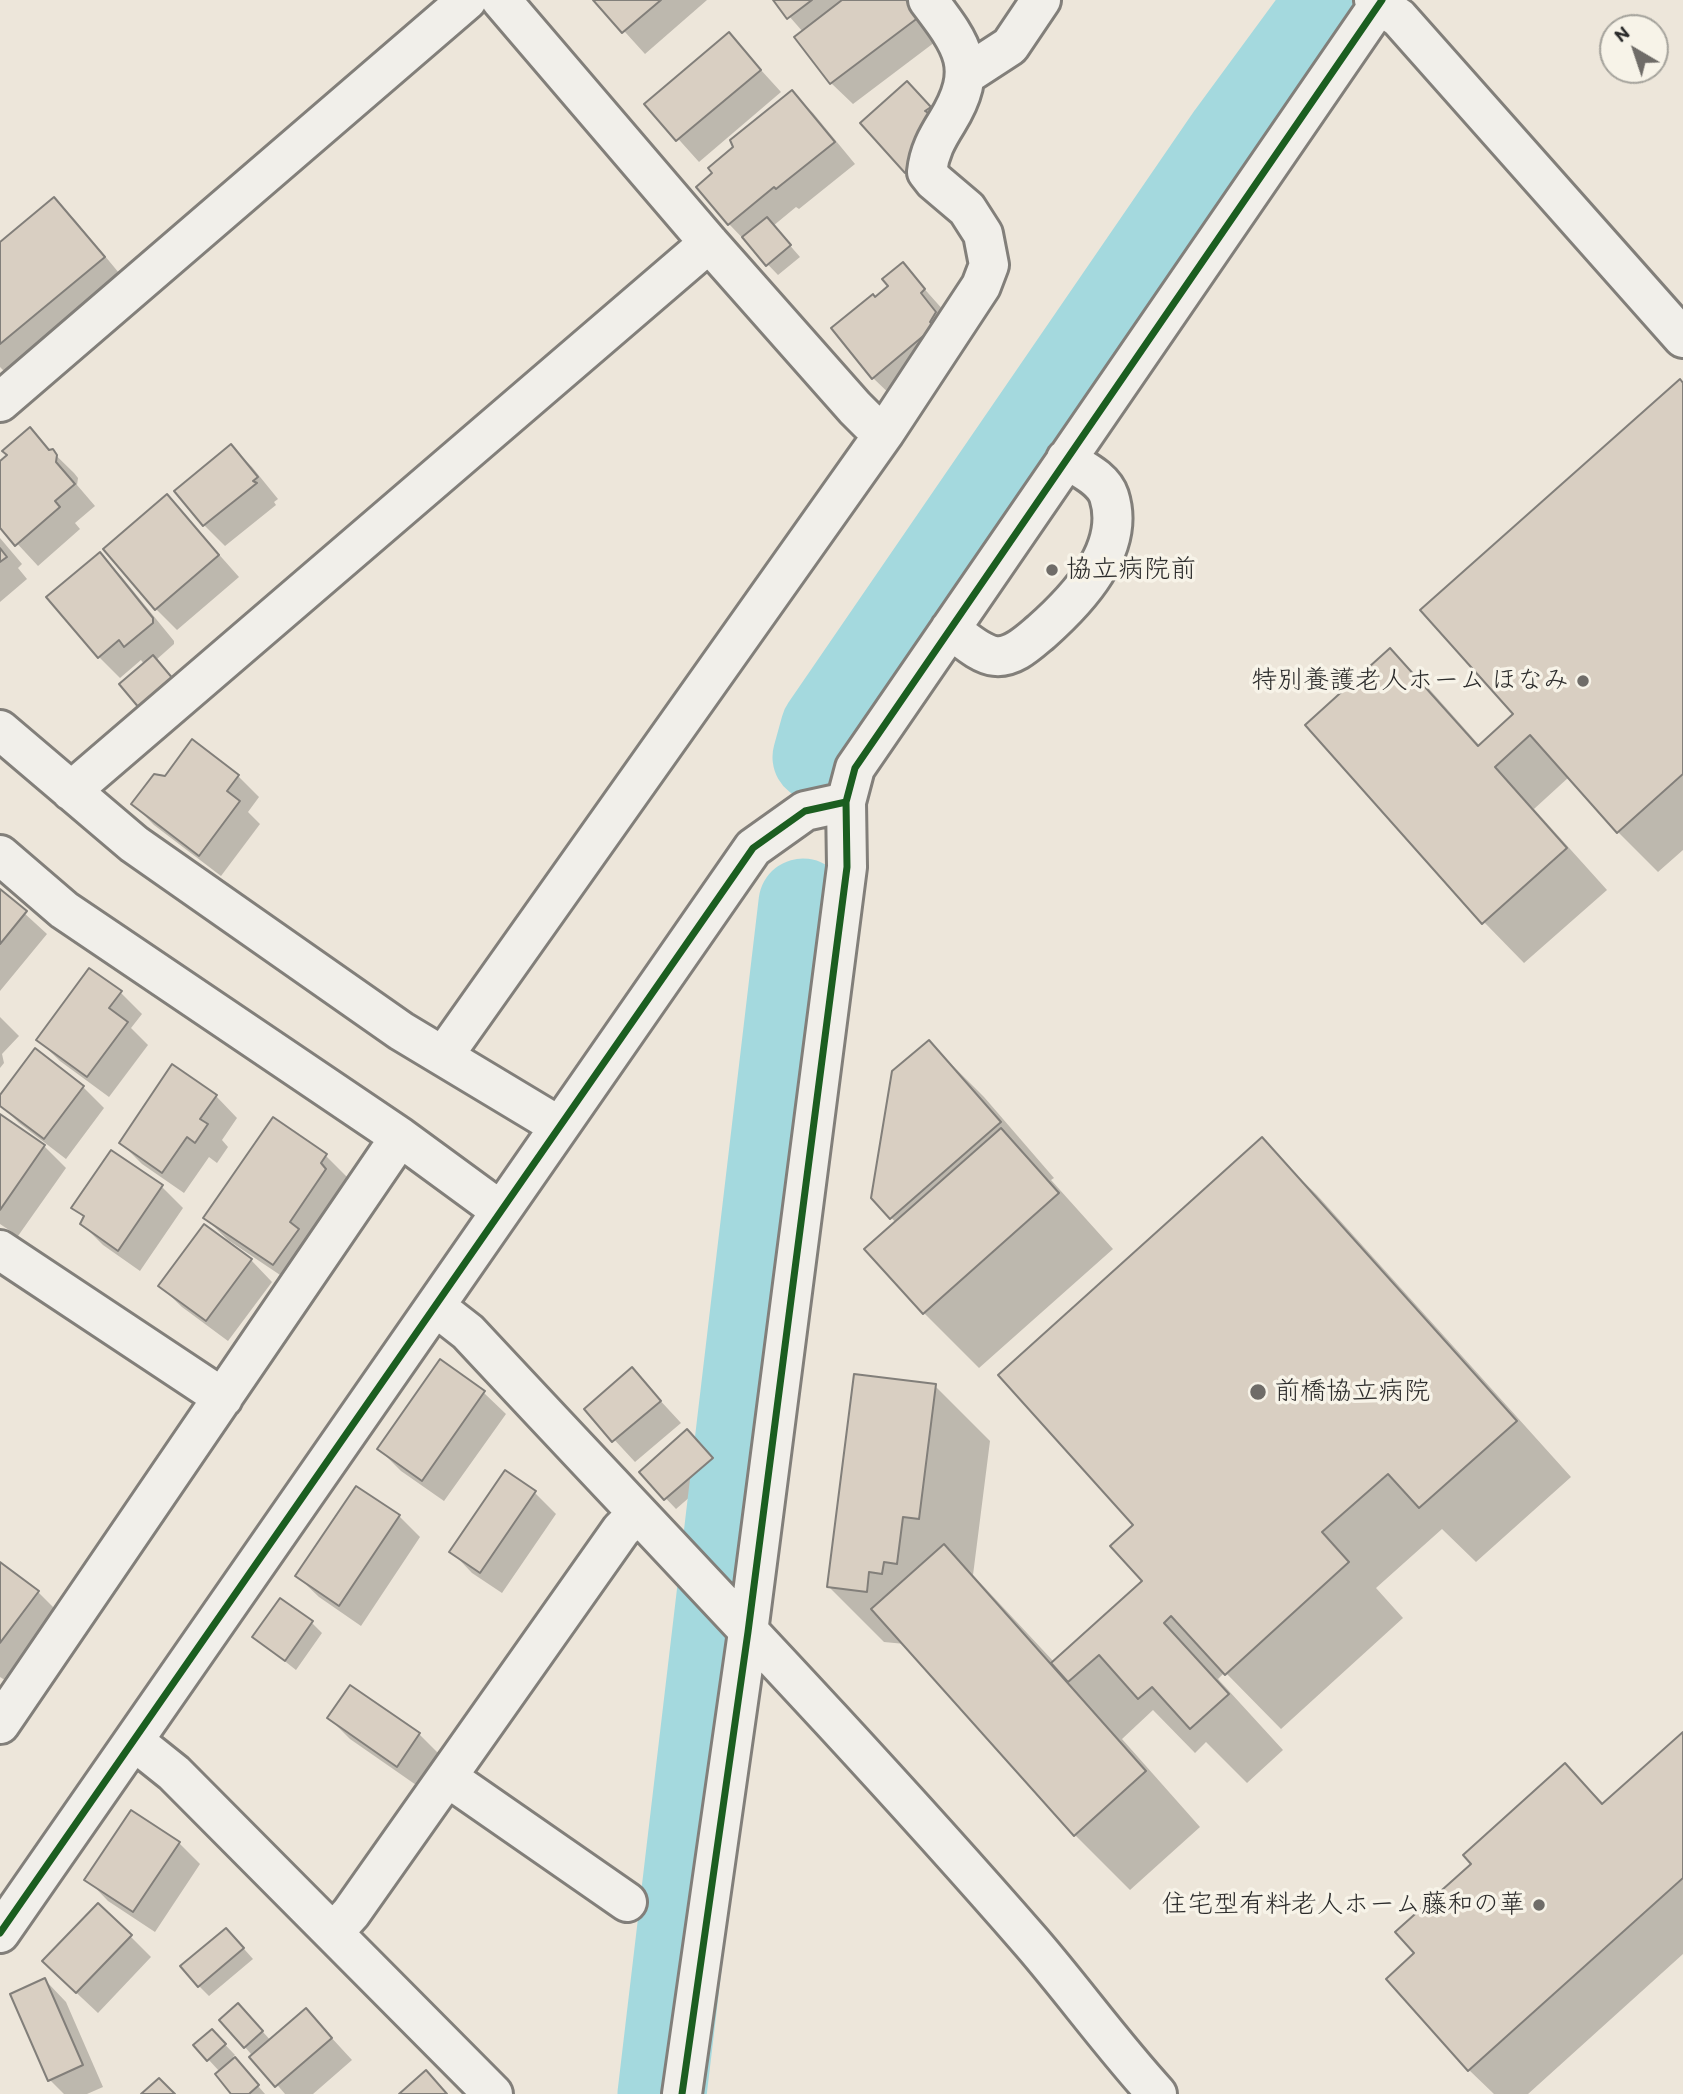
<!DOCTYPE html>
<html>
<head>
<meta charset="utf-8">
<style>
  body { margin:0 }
  #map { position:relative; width:1683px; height:2094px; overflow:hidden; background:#ede6da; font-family:Itim,sans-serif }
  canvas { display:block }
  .north { position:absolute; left:1599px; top:14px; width:70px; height:70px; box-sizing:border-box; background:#f7f3e8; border:2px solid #a5a39c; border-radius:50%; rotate:321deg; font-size:19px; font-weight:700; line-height:28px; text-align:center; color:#2b2b2b }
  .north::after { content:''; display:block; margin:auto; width:24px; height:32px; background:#6f6c68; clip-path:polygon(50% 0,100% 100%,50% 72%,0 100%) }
</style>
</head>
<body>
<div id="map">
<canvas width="1683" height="2094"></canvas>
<div class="north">N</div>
</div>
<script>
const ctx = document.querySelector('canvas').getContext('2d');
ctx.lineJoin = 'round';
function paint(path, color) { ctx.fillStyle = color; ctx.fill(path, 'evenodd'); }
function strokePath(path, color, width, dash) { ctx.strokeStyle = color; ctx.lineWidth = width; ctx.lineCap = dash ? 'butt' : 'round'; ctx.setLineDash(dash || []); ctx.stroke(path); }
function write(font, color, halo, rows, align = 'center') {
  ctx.font = font + ' Itim,"Klee One",sans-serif'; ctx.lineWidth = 7; ctx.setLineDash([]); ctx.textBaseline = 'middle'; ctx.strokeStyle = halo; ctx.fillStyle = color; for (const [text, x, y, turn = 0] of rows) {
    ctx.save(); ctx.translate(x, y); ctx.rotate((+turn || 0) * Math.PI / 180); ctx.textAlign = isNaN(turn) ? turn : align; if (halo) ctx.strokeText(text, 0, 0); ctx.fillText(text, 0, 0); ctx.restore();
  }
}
paint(new Path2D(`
  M596,0H707L645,54Z
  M775,0H909L939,39L853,104L831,83L803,32Z
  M729,35L781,92L699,162L647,104Z
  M791,92L813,113L855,164L799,209L796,207L773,226L800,257L778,275L729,224L714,174L735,147Z
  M928,105L950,129L948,131L959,142L927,192L863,123Z
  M54,199L75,220L124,279L9,376L0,367V245Z
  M903,265L945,312L895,399L873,378L875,299L891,287Z
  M1683,385V850L1658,872L1618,832L1569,777L1534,809L1607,890L1524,963L1484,922L1390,650L1431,691L1480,746L1515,714Z
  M30,430L74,473L78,478L77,485L95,506L75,523L80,529L38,566L0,525V463Z
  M231,446L252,467L278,499L274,502L276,505L225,546L204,525Z
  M167,496L239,577L177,630L156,609Z
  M0,538L22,564L18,568L27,579L0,602Z
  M99,555L121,576L174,641V644L156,660L144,664L141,660L120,678L99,657Z
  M238,776L259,797L248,812L260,824L221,876L154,825L133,804L166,778Z
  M0,891L47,934L0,991Z
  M120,992L142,1014L131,1028L148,1045L109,1097L60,1061L38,1040Z
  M0,1017L19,1036L2,1054L4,1063L0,1068Z
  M929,1042L984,1097L1054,1178L1051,1180L1113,1249L979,1368L924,1313L896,1223L873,1197Z
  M35,1051L83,1087L104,1108L66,1159L19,1123L0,1104V1098Z
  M216,1096L237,1118L222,1140L228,1147L217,1163L209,1157L184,1193L142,1164L121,1143Z
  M0,1116L44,1146L66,1168L18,1236L0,1224Z
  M1261,1140L1317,1195L1571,1477L1476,1562L1442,1529L1376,1588L1403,1618L1281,1729L1225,1672L1218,1679L1283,1750L1247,1783L1206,1742L1195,1753L1153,1710L1122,1739L1200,1827L1130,1890L1075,1835L905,1644L884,1642L829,1587L935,1386L990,1441L973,1575L1054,1662L1144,1581L1136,1525Z
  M112,1152L162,1187L183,1208L140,1271L103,1245L82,1224L85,1219L74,1207Z
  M325,1155L347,1177L341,1185L346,1192L295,1285L228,1240L205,1218Z
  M251,1260L272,1282L228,1341L182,1307L160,1286Z
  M440,1362L484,1393L506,1414L444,1501L401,1471L379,1449Z
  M632,1370L681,1423L635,1462L586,1409Z
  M697,1442L722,1469L676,1509L641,1472Z
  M506,1472L535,1493L556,1514L502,1593L472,1573L451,1551Z
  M399,1516L420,1537L361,1626L319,1597L297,1576Z
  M0,1564L38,1592L59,1613L8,1682L0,1677Z
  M312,1623L322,1633L296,1670L254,1637Z
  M329,1718L419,1734L440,1755L419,1787L350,1739Z
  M1683,1734V1954L1528,2094H1494L1469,2070L1416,1953L1473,1864L1565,1765L1604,1804Z
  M179,1843L200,1864L155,1932L108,1901L87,1879Z
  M130,1936L151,1957L98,2013L66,1983Z
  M237,1941L253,1959L209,1996L199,1986Z
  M45,1980L66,2002L103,2087L87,2094H64L50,2080Z
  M306,2010L352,2060L313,2094H285L245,2047L249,2016L271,2041Z
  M212,2031L235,2055L233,2057L265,2094H233L220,2072L208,2059Z`), '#0003');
strokePath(new Path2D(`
  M817,757L825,728L1231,136L1331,0
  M662,2094L803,903`), '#a4d9de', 89);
const building = new Path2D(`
  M593,0H661L622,33Z
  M773,0H812L787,19Z
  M842,0H906L919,17L830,84L794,37Z
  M729,32L761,70L676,141L644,104Z
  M907,81L931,107L925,111L938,119L905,173L860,123Z
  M792,90L835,142L776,189L774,187L728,225L696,187L712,173L708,168L733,147L730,140Z
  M54,197L105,257L0,344V242Z
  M767,217L791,245L766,266L742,237Z
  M903,262L925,289L921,293L936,312L930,322L934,327L872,379L831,328L873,294L875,297L888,286L882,279Z
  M1680,379L1683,383V774L1617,833L1530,735L1495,767L1567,848L1482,924L1305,725L1390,648L1478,746L1513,714L1420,610Z
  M30,427L49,450L53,449L57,455L56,462L75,484L55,501L60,507L15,546L0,528V461L7,455L2,451Z
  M231,444L258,477L253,481L257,483L203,526L174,491Z
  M167,494L219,555L155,610L103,549Z
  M0,548L7,557L0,562Z
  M100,552L153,618V623L124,647L119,640L98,658L46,597Z
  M153,655L179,686L145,715L119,684Z
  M192,739L239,775L227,791L240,801L199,856L131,804L154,774L165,776Z
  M0,889L27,911L0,944Z
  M89,968L122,991L109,1008L128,1022L87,1077L36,1040Z
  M929,1040L1001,1122L890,1219L871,1198L892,1071Z
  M35,1048L84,1086L44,1139L0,1106V1095Z
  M172,1064L217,1095L200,1119L208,1124L195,1143L187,1137L162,1173L119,1143Z
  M0,1114L45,1145L0,1210Z
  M273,1117L327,1154L321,1163L326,1169L290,1222L299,1229L273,1265L203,1218Z
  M1001,1128L1059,1193L923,1314L864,1249Z
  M1262,1137L1517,1421L1419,1508L1388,1474L1322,1532L1349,1562L1225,1675L1171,1616L1164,1623L1229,1694L1190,1729L1152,1687L1138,1699L1099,1655L1068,1682L1051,1663L1142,1581L1110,1546L1133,1525L998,1375Z
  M111,1150L163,1185L118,1251L80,1224L84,1216L71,1208Z
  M204,1224L252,1259L206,1321L158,1286Z
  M440,1359L485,1391L422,1481L377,1449Z
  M632,1367L661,1401L612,1442L584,1409Z
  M854,1374L936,1384L919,1519L903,1517L897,1564L884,1562L882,1574L869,1572L867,1592L827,1587Z
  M687,1429L713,1458L664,1500L639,1472Z
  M505,1470L536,1491L480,1573L449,1552Z
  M356,1486L400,1515L339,1606L295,1576Z
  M944,1544L1146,1771L1074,1836L871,1609Z
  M0,1562L39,1591L0,1643Z
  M280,1598L313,1621L285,1661L252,1637Z
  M350,1685L420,1733L397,1767L327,1718Z
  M1683,1732V1878L1468,2071L1386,1979L1414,1953L1395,1932L1471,1864L1463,1855L1565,1763L1602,1804Z
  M131,1810L180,1842L133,1912L84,1880Z
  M98,1903L132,1935L76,1993L42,1961Z
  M226,1928L244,1948L198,1987L180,1966Z
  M45,1978L83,2065L48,2081L10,1994Z
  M238,2003L263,2031L244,2048L219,2020Z
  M306,2008L332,2038L275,2087L249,2057Z
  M212,2029L226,2044L207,2061L193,2045Z
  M235,2057L259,2085L249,2094H231L215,2074Z
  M426,2070L447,2094H399Z
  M159,2078L175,2094H141Z`);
paint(building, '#d9cfc2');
strokePath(building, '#827f7a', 2);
const minor = new Path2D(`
  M501,0L709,243L855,408L870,423L885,432
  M1374,0L1399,18L1683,338
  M967,74L1010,46L1041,0
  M0,402L467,0
  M950,629C963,638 979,654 995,656C1013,658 1029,642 1041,632C1077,600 1126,549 1109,496C1103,478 1081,469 1066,459
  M0,730L134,844L401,1031L559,1126
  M71,791L709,243
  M0,855L64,910L400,1137L501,1211
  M444,1055L885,432L981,286L989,265L983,234L967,209L934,181L927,172C929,152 937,138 947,122C980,68 963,46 928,0
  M0,1250L223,1398
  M436,1307L468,1332C657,1535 850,1734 1032,1943C1075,1993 1113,2046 1157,2094
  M0,1724L400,1137
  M134,1741L174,1773L493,2094
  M447,1777L627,1902
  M0,1933L753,848L805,811L846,802
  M333,1933L351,1913L621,1530L637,1514
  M682,2094L748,1632L847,867L846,802L855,768L1382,0`);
strokePath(minor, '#827f7a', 44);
strokePath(minor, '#f1efea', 38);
strokePath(new Path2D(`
  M0,1933L753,848L805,811L846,802
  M682,2094L748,1632L847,867L846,802L855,768L1382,0`), '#1b5e20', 7);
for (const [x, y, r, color] of [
  [1052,570,7,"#6f6c68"],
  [1583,681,7,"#6f6c68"],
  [1258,1392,9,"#6f6c68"],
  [1539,1905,7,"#6f6c68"]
]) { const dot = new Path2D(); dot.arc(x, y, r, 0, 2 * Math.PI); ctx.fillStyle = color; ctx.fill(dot); strokePath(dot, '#f7f3e8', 2.5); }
write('26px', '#2b2b2b', '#f7f3e8', [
  ["協立病院前",1066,570],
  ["特別養護老人ホーム ほなみ",1569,681,"right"],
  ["前橋協立病院",1274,1392],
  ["住宅型有料老人ホーム藤和の華",1525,1905,"right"]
], 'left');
</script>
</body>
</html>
